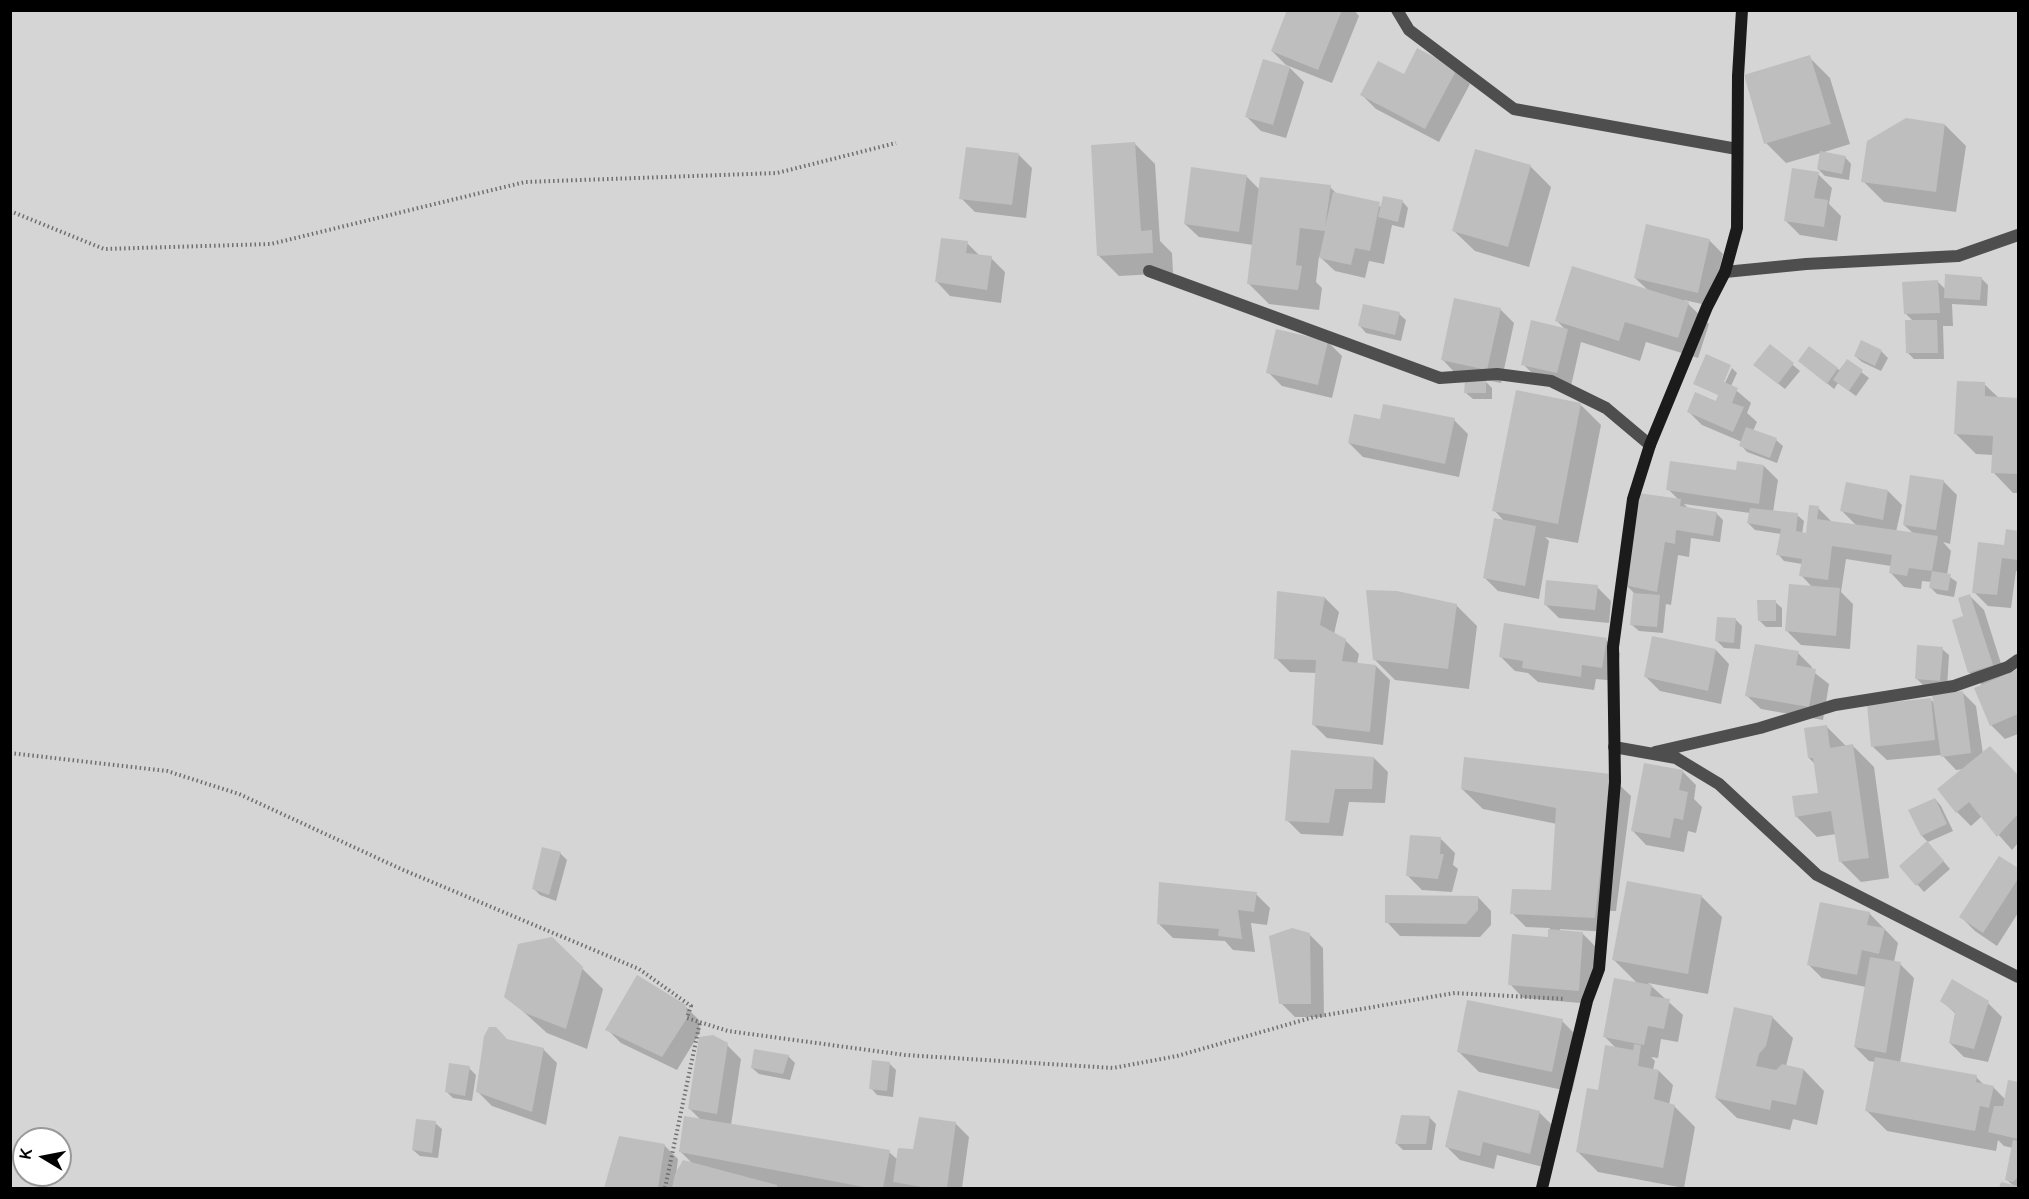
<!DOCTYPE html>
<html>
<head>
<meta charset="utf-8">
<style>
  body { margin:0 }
  #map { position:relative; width:2029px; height:1199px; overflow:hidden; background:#fff; font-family:Raleway,sans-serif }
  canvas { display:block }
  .frame { position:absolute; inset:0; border:12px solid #000; pointer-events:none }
  .north { position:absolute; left:12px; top:1127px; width:60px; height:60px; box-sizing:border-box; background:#fff; border:2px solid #999; border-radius:50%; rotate:280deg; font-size:16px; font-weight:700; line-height:24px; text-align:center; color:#000 }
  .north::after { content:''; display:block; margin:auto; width:21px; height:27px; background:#000; clip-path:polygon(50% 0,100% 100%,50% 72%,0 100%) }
</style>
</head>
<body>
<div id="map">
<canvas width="2029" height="1199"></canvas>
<div class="frame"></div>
<div class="north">K</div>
</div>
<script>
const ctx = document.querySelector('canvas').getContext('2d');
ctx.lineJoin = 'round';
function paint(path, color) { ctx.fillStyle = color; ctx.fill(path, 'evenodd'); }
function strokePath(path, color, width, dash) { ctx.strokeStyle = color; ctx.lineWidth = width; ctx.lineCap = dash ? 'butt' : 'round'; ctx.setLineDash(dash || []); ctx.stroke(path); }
paint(new Path2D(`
  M10,11H2018V1188H11ZM24,1139H60V1175H24Z`), '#d5d5d5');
paint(new Path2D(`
  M1288,10H1354L1359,16L1332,83L1286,65L1272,51Z
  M1809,57L1830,78L1850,144L1821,153L1845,157L1851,164L1849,180L1825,176L1818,169L1821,153L1786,163L1766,143Z
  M1264,60L1290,68L1304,82L1286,138L1261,131L1247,117Z
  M1456,70L1470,84L1439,142L1376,109L1362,95L1404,76Z
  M1945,125L1966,146L1956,212L1884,202L1863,181Z
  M1135,144L1155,164L1160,241L1172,253L1173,273L1119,276L1099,256Z
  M1018,154L1032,168L1026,218L975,212L961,198Z
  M1530,166L1551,187L1529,267L1475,251L1454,231Z
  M1818,174L1832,188L1829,204L1841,216L1837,241L1800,235L1786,221Z
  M1246,176L1260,190L1330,187L1338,195L1382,207L1402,201L1408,208L1404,228L1392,225L1384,264L1369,261L1365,278L1335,271L1319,256L1316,282L1322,288L1319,310L1269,304L1248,283L1253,245L1199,237L1185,224Z
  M1709,240L1723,254L1711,306L1684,300L1709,324L1698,358L1646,342L1640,361L1581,342L1571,386L1537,378L1523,364L1566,330L1556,320L1649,291L1635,278Z
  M967,243L980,256L991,258L1005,272L1001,303L950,296L937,282Z
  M1981,278L1988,285L1987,306L1952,304L1953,326H1943L1944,359H1914L1908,353L1913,321L1905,313L1938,282L1946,290Z
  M1500,309L1514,323L1501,383L1456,374L1443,360Z
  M1399,314L1406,320L1401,341L1366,333L1360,326Z
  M1328,342L1342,356L1332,398L1282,386L1268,372Z
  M1770,346L1800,371L1785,389L1762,371Z
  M1810,348L1839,370L1847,361L1869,378L1856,396L1838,383L1834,389L1800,361Z
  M1881,351L1888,358L1881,371L1862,362L1855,356Z
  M1732,368L1737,373L1731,386L1751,403L1747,413L1757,422L1753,431L1776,440L1783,446L1777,463L1747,452L1741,445L1742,442L1702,425L1688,411L1716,402Z
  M1484,380L1492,388V399H1473L1466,393Z
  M1984,384L1999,398L2018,399V493H2013L1993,472V455L1976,454L1955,433Z
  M1581,405L1601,425L1578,543L1545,537L1549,541L1539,599L1498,591L1484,577L1505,522L1494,510Z
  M1454,420L1468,434L1459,477L1363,457L1349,443L1381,421Z
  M1764,466L1778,480L1773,512L1797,515L1804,521L1802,534L1807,535L1818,508L1832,522L1857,526L1842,511L1888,491L1902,505L1896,532L1914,534L1904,525L1943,481L1957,495L1950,544L1943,542L1951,551L1947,575L1957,582L1954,597L1937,594L1931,588L1932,582L1922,581L1921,589L1904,587L1891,573V566L1846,559L1841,592L1853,604L1850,649L1801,645L1787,631L1813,588L1801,575L1802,564L1784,561L1778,554L1781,534L1755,530L1748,523L1750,513L1684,504L1689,509L1716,513L1723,520L1720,542L1691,538L1689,557L1678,555L1671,605L1666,604L1663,633L1639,631L1632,625L1634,593L1626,585L1679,500L1668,489Z
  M2008,530L2018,532V571H2016L2011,608L1988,606L1974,592L2005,546Z
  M1597,587L1611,601L1609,623L1559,618L1545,604Z
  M1278,593L1325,598L1339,612L1334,634L1345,640L1359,654L1357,664L1376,666L1390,680L1383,745L1327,738L1313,724L1317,673L1290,672L1276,658Z
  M1970,596L1984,610L2005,676L2018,671V734L2005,739L1991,725L1983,686L1969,672L1965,617Z
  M1775,602L1782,608V627H1766L1759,620Z
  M1456,605L1477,626L1469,689L1395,680L1374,659Z
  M1735,619L1742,626L1740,649L1724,648L1717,641Z
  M1606,640L1620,653L1616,681L1596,679L1594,690L1538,682L1528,673L1515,671L1501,657Z
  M1942,649L1949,655L1947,687L1923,685L1916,678Z
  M1716,650L1729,664L1721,704L1660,691L1646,677Z
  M1798,653L1812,667L1811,670L1829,684L1823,720L1761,709L1747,696Z
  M1962,692L1976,706L1983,754L1990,748L2018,777V843L2012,850L1982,816L1971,826L1957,812L1964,769L1956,770L1942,755L1887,760L1873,747L1931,700L1935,704Z
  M1827,727L1847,747L1853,746L1874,767L1889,878L1861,882L1840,861L1836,834L1817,837L1796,816L1819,794L1815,764L1809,758Z
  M1374,758L1388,772L1385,803L1349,802L1343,836L1301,834L1287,820Z
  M1682,771L1696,785L1694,799L1702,807L1696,833L1688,831L1684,852L1646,845L1633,831Z
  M1610,776L1631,796L1616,911H1609L1608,932L1560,929V932L1583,934L1597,948L1592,1004L1523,998L1510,984L1549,939L1550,928L1526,927L1512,913L1553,891L1557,824L1483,809L1462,789Z
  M1935,799L1941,806L1953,831L1928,842L1922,836Z
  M1441,839L1455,853L1453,865L1458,869L1452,892L1422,890L1408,876Z
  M1934,850L1950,869L1924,892L1901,866Z
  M560,853L567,860L556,901L540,895L534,889Z
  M2000,858L2018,870V913L1997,946L1975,931L1961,917Z
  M1256,894L1270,908L1267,925L1251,923L1255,952L1233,950L1225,941L1173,938L1159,924Z
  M1701,896L1722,917L1708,994L1648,983L1683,1015L1678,1042L1661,1039L1658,1058L1651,1057L1655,1061L1653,1070L1659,1071L1673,1085L1669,1105L1674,1106L1695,1127L1684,1188L1598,1172L1577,1151L1617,1049L1605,1037L1638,984L1614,960Z
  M1478,897L1491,911V925L1480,937L1400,936L1387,922Z
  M1869,913L1898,943L1894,962L1900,964L1914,978L1900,1063L1976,1077L1985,1086L1993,1087L2006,1100L2009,1082L2018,1083V1188H2001L2002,1184L2014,1186L2007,1180L2013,1148L2004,1146L1998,1140L1996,1151L1887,1131L1867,1111L1875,1062L1869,1061L1855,1047L1866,987L1822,978L1808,964Z
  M1309,934L1323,948L1324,1017H1295L1281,1003Z
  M551,938L603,989L587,1049L547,1033L506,996Z
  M1942,1001L1988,1003L2002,1017L1988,1062L1964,1057L1950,1043L1956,1014Z
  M685,1006L699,1020L700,1032L677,1070L621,1043L607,1029Z
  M1772,1017L1793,1038L1786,1066L1804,1070L1824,1091L1817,1125L1793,1119L1790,1130L1737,1118L1716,1098Z
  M1562,1021L1583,1042L1572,1092L1479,1072L1458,1051Z
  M508,1041L543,1049L557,1063L546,1125L492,1106L478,1092Z
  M727,1045L741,1059L731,1125L889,1152L898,1160L955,1123L969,1137L962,1188H606L620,1137L664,1145L678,1159L676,1175L693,1164L680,1151L702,1121L690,1109Z
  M788,1056L795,1063L790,1080L759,1074L752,1068Z
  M889,1063L896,1070L893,1097L877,1095L871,1088Z
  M469,1068L476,1075L472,1101L453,1098L446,1091Z
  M1539,1112L1553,1126L1543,1167L1497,1155L1494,1169L1460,1160L1446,1146Z
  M1429,1117L1436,1124L1432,1150H1403L1397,1144Z
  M435,1123L442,1129L438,1158L420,1156L413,1150Z`), '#0003');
paint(new Path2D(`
  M1287,10H1342L1318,70L1271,51Z
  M1417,48L1457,69L1425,129L1360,95L1378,61L1404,74Z
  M1810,55L1831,124L1764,144L1744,75Z
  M1263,59L1290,67L1273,125L1245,117Z
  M1906,118L1945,124L1936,192L1861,182L1867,141Z
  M1135,142L1141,231L1152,230L1153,253L1097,256L1091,145Z
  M966,147L1019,153L1012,205L959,199Z
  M1475,149L1531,165L1508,247L1452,231Z
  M1820,151L1846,156L1842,174L1817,169Z
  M1191,167L1247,175L1239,232L1184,224Z
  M1792,168L1819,172L1814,198L1828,200L1824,227L1784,221Z
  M1260,177L1331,185L1325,227L1333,192L1380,202L1370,251L1355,248L1351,265L1319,258L1325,231L1300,228L1296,265L1302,266L1298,290L1247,284Z
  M1383,196L1403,200L1398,222L1378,217Z
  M1646,224L1710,239L1698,293L1634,278Z
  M941,238L968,241L966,253L992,256L987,290L935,282Z
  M1572,266L1689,302L1678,338L1625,322L1619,341L1555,321Z
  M1945,274L1982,277L1980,300L1944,298Z
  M1938,280L1940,313L1904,314L1902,282Z
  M1454,298L1501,308L1487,370L1441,360Z
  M1363,304L1400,312L1395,335L1358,326Z
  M1531,320L1568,329L1557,373L1521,365Z
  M1905,320H1937L1938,353H1906Z
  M1276,329L1328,341L1318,385L1266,373Z
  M1861,340L1882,350L1875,366L1854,356Z
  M1770,344L1794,363L1778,384L1753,365Z
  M1809,346L1838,368L1827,384L1798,361Z
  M1706,354L1731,365L1724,382L1738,388L1732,403L1744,407L1733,432L1687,412L1695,392L1716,401L1718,395L1693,384Z
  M1847,359L1863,370L1849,391L1833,380Z
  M1465,380H1486V393H1464Z
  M1957,381L1985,382V396L2018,398V474L1991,473L1993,436L1954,434Z
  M1516,390L1581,403L1558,524L1492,511Z
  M1383,404L1455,418L1445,464L1348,443L1354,414L1380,419Z
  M1746,427L1777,438L1770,458L1739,446Z
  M1670,461L1736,470L1737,461L1764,465L1759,504L1666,490Z
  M1910,475L1944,480L1936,530L1903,525Z
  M1846,482L1888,490L1883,520L1840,511Z
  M1638,493L1681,499L1680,506L1717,512L1713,536L1676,530L1675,544L1665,542L1657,592L1624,585Z
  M1809,505L1819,506L1817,519L1938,536L1932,571L1909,568L1907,576L1889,573L1892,555L1832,546L1828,580L1799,576L1802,559L1776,555L1781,529L1747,523L1750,508L1798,513L1796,531L1806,533Z
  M1494,518L1536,526L1525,586L1483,578Z
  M2006,529L2018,531V560L2002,558L1997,595L1972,593L1978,542L2004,545Z
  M1932,571L1951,574L1948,591L1929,588Z
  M1546,580L1598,585L1595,610L1544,605Z
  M1789,584L1840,588L1836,636L1785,631Z
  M1366,590L1397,591L1457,604L1448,669L1373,660Z
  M1277,591L1325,597L1320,625L1346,639L1342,661L1376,665L1370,732L1312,725L1316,660L1274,659Z
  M1633,593L1660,595L1657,627L1630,625Z
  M1970,594L1993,665L1968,673L1952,620L1963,616L1958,598Z
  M1757,600H1776V621H1758Z
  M1717,617L1736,618L1734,643L1715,641Z
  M1504,623L1607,638L1602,668L1582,665L1581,677L1522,668L1523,661L1499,657Z
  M1652,636L1716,649L1708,691L1644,677Z
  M1755,644L1799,651L1796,665L1816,669L1809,707L1745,696Z
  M1917,645L1943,647L1940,681L1915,679Z
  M2018,669V714L1990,726L1974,688Z
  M1963,691L1971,753L1941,757L1932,695Z
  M1931,698L1935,740L1871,747L1867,705Z
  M1827,725L1830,748L1853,744L1869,858L1839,862L1831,811L1795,817L1792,796L1818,793L1813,758H1808L1804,728Z
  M1990,746L2018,775V814L1997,837L1969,802L1956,813L1937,789Z
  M1291,750L1374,757L1372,789H1335L1329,823L1285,821Z
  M1464,757L1611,774L1595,918L1510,914L1512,889L1551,890L1556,808L1461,789Z
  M1644,763L1683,770L1679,790L1688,792L1683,820L1674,818L1670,838L1631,831Z
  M1935,798L1947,824L1921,836L1908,810Z
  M1410,835L1441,837L1440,854H1444L1438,879L1406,876Z
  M1927,841L1944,861L1916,886L1899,866Z
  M542,847L561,852L549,895L532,889Z
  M1999,856L2018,868V879L1983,933L1959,917Z
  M1627,881L1702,895L1688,974L1612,960Z
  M1159,882L1257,892L1254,912L1238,910L1242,939L1218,936L1219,929L1157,924Z
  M1385,895L1478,896V910L1466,924L1385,923Z
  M1820,902L1870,912L1867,925L1885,928L1879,954L1862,950L1857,975L1807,965Z
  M1292,928L1310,933L1311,1004H1279L1269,936Z
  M1548,929L1583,932L1579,991L1508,985L1512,934L1548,937Z
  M552,937L583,967L566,1029L525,1013L504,997L518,944Z
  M1870,957L1901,962L1886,1053L1854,1047Z
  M637,975L686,1005L687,1018L662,1057L605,1030Z
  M1614,978L1652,985L1650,996L1670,999L1664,1029L1648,1026L1644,1045L1603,1037Z
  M1952,979L1989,1001L1974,1049L1949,1043L1955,1012L1940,1001Z
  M1467,1000L1563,1019L1552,1072L1457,1052Z
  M1734,1007L1773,1016L1766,1046L1759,1054L1756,1066L1776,1070L1782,1064L1804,1069L1796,1105L1772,1100L1770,1110L1715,1098Z
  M489,1027H496L507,1039L544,1048L532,1112L476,1092L484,1036Z
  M713,1035L728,1043L717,1114L688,1109L699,1037Z
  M1634,1044L1641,1045L1638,1066L1659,1070L1654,1099L1675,1105L1663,1168L1576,1152L1587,1088L1598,1090L1605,1045L1633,1050Z
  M754,1049L789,1055L783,1074L751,1068Z
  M1875,1057L1977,1075L1976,1082L1994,1086L1989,1108L1980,1106L1975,1131L1865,1111Z
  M872,1060L890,1062L887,1091L869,1089Z
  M449,1063L470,1066L465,1096L445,1092Z
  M2008,1080L2018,1082V1139L1988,1132L1994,1106H2003Z
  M1458,1090L1540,1111L1530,1154L1483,1142L1480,1156L1445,1147Z
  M1401,1115L1430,1116L1426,1144H1395Z
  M684,1116L890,1150L883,1188H869L679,1152Z
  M919,1117L956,1122L947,1188H928L893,1182L898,1148L913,1149Z
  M416,1119L436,1121L432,1153L412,1150Z
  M619,1136L665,1144L658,1188H604Z
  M2013,1140L2018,1141V1183L2017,1178L2013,1182L2005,1180Z
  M683,1160L777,1185V1188H672L675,1174Z
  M2001,1182L2018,1186V1188H1999Z`), '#bebebe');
strokePath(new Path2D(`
  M10,211L104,249L271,244L525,182L777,173L896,143
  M10,753L167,771L239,794L401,869L639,969L691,1006L687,1018L728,1031L905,1055L1113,1068L1177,1056L1314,1017L1455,993L1565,999
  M665,1188L700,1022`), '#707070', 4, [1.5, 3]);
strokePath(new Path2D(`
  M1397,10L1409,30L1514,109L1737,149
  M1149,271L1440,378L1497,374L1551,381L1606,408L1650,445
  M1725,272L1806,264L1958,256L2018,235
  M1614,747L1676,758L1719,784L1817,875L2018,977
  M1655,752L1760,728L1835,705L1954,686L2008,667L2018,660`), '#4e4e4e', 12);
strokePath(new Path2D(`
  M1542,1188L1587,1001L1599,969L1615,782L1613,647L1633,499L1650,445L1707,307L1725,272L1737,228L1738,76L1742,10`), '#1b1b1b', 12);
</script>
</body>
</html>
